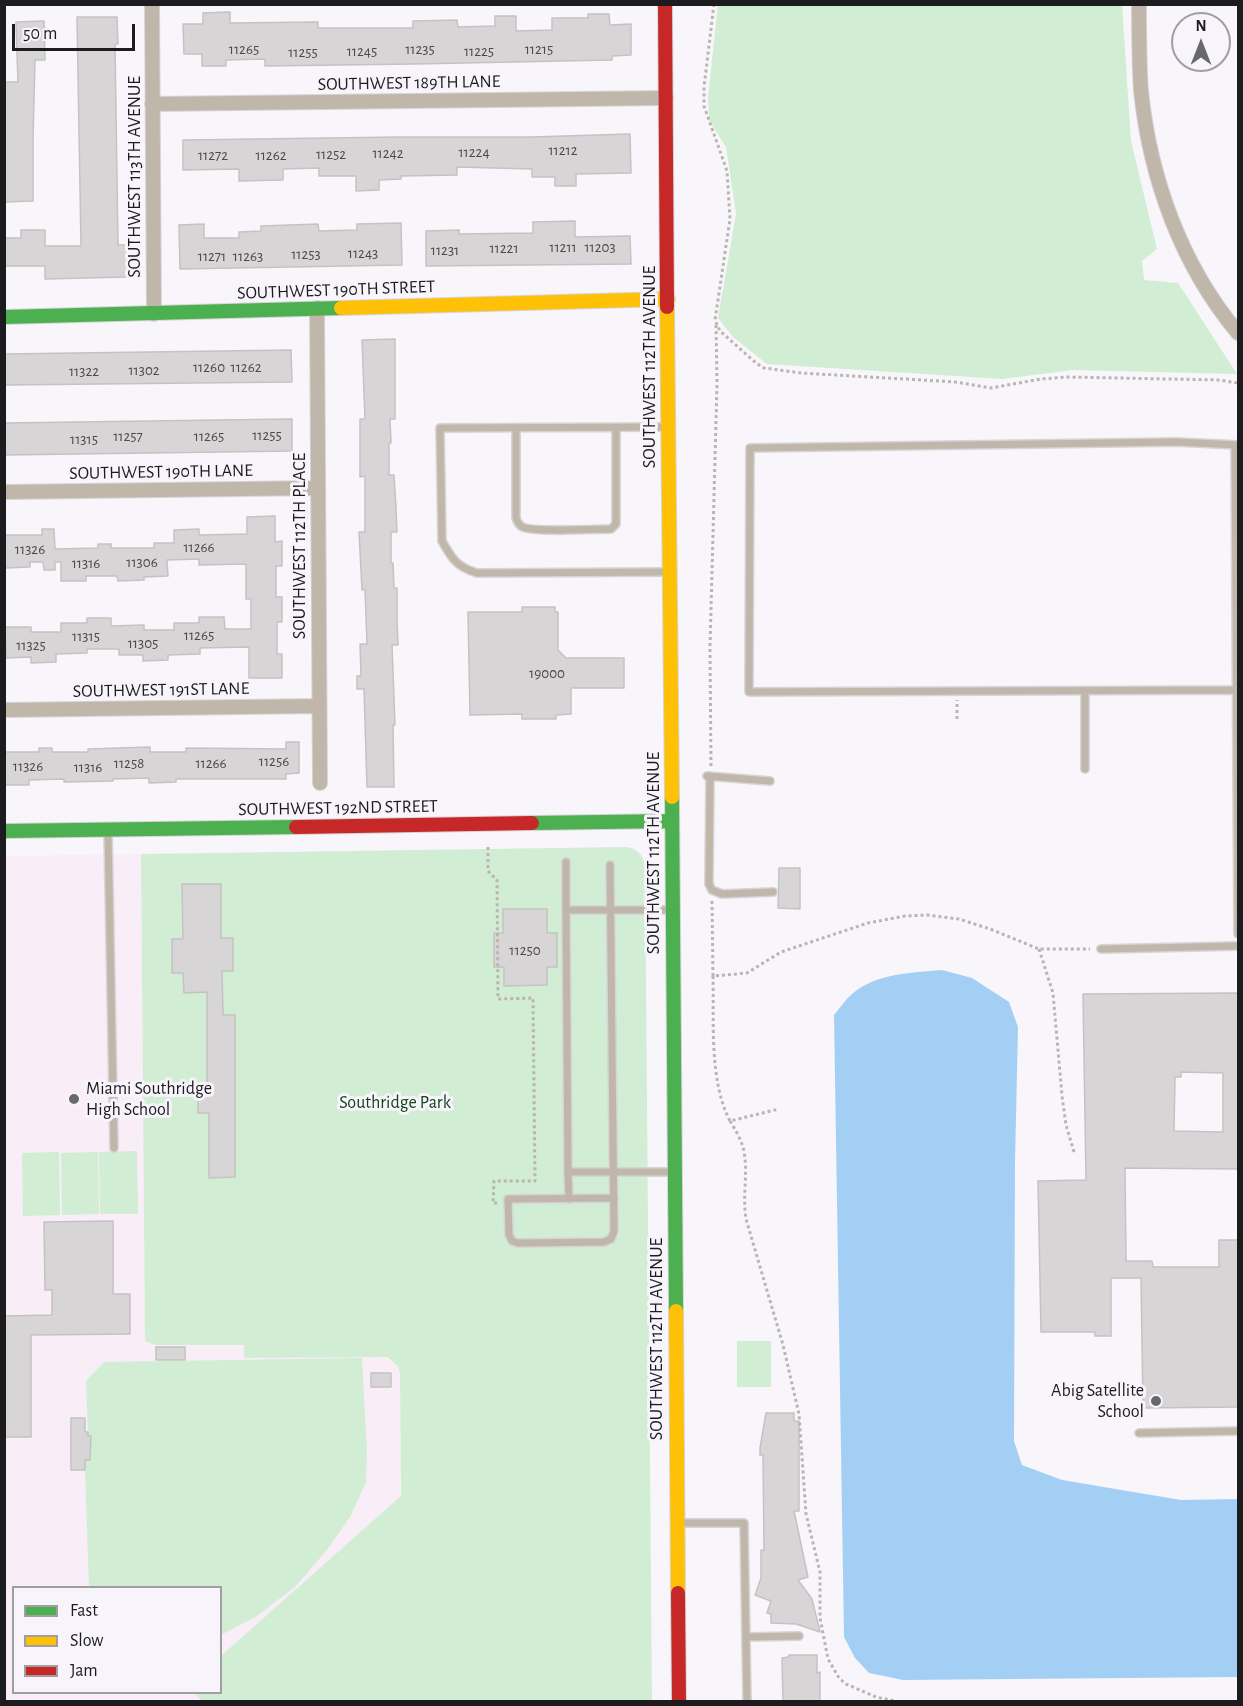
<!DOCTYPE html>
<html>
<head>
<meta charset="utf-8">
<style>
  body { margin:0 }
  #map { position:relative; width:1243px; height:1706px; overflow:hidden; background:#f8f6fa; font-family:"Alegreya Sans",sans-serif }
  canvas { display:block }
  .frame { position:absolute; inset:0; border:6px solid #1c1b1d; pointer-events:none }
  .legend { position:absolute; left:12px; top:1586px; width:210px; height:108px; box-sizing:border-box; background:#f8f4fc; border:2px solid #a09da3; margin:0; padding:8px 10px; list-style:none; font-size:18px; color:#1c1b1d }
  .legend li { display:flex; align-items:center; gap:12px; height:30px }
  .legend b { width:30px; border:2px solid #a09da3 }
  .north { position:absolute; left:1171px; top:12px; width:60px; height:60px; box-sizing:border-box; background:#f8f4fc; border:2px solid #a09da3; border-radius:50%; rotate:0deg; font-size:16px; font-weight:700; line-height:24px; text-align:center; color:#1c1b1d }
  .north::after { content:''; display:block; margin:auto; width:21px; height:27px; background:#69686a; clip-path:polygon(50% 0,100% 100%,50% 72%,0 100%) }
  .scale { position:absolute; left:12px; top:24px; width:123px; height:27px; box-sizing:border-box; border:3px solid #1c1b1d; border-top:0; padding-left:8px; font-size:18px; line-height:21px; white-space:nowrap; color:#1c1b1d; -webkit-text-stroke:4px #f8f4fc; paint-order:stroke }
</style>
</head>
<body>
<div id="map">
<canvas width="1243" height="1706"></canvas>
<div class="frame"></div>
<ul class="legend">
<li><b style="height:8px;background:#4caf50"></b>Fast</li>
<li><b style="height:8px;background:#ffc107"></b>Slow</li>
<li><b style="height:8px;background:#c62828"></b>Jam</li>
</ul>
<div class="north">N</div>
<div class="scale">50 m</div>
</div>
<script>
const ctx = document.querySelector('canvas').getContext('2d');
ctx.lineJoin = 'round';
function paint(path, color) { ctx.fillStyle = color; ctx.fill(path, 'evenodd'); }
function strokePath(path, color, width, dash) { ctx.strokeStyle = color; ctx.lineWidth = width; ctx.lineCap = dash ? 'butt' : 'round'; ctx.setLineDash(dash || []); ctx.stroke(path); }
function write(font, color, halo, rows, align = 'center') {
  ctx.font = font + ' "Alegreya Sans",sans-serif'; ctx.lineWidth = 6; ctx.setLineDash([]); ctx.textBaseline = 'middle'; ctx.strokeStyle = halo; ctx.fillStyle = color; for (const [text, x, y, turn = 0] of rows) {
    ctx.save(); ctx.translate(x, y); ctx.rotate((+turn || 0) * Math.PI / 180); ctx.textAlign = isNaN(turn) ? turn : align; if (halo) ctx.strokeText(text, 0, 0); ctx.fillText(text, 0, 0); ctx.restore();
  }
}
paint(new Path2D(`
  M141,854L145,1341L155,1345H244V1358L381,1356L394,1360L398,1366L400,1384L402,1701H5L4,856ZM14,1588H220V1692H14Z`), '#f9edf7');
paint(new Path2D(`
  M718,4L1122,5L1131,141L1157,249L1142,261L1144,280L1178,283L1237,374L1073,370L1002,379L767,364L733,337L718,318L736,214L726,147L709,120L708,98Z
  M625,847C637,848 642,853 645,865L652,1701L203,1702L196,1694L197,1693L220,1692L221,1656L401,1496L400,1374L398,1366L387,1357L244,1358V1345H155L145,1341L141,854Z
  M137,1151L138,1214H100L99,1152Z
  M59,1152L60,1215L23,1216L22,1153Z
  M98,1152L99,1214L62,1215L61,1153Z
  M737,1341H771V1387H737Z
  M362,1358L367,1452L366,1482L350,1517L326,1551L296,1586L257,1616L221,1635L220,1588L89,1587L85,1470V1460H90L91,1436H88L86,1381L104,1362Z`), '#d1edd3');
paint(new Path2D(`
  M942,970L972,978L1009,1002L1018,1027L1015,1162L1014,1441L1022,1465L1062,1480L1181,1500L1238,1499V1677L903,1680L869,1673L855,1658L844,1637L834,1015C840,1008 845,1000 852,994C877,973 910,973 942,970Z`), '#a4cff4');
const building = new Path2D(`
  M230,12V23L318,22V28H413V21L457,20L458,27L495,26V16H516V31L552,30V18H588V14H609L610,25L631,24V55L612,56V60L414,64L265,66V59L226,60V66H202V54H184L183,24H203V13Z
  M77,17H117L118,44H115L118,245H126L127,277L45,279V266H4V238H21V230H45V246H81Z
  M44,21L45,60H35L33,138V201L4,202V82H18L16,22Z
  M630,134L631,173L576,174V186H555V177H532V169L457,167V175L401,176V179L379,180V190L356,191V176H319V168L283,169V180L239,181V169L183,170V140L400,137H532Z
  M575,221V237L630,236L631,264L426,266V231L459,230V234L533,233V222Z
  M401,223L402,265L180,269L179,225L204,224V238H239V232L261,231V226L318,224L319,231L357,230V224Z
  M395,339V419H390L391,443H389V475H394L396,508L397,532H391V563H393L394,588H397V620L398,645H392L395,725H393L394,787H367L364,689H357V676H361L360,644H367L365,589L362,590L359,532H365V476L360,477V419H365L362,340Z
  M291,350L292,382L4,385V354Z
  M292,419V451L4,455V423Z
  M275,516V542L282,541V566H276V597H282V622H277V654H282V678H249V647L200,648V654L168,655V660L143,661V655H119V649H87V653L56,654V662L31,663V657L6,658L5,627H31V632H61V623H87V618H111V626L144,625V630H174V623H199V617H224L225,629H251V599H246V564L199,565V559L167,560L168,576L144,577V580L118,581L117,576H86V581H61V562H55V570H44L43,562H30V567L5,568L4,535H42V529H54L55,549L98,548V544H111V548H154V543H174V530L199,529V535L247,534V517Z
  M522,607H555V612H558V650L566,658H624V688H571V714L556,715V719H522V714L470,715L468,612H522Z
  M286,742H299V773L286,774V779H176V782L149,783V778L113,779V781L64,782V779L29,780V785H4V752H39V748H52V752H88V749L150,747V752H186V748L286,749Z
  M779,868H800V909L778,908Z
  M182,884H221V938H233V971H222L223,1015H235V1177L209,1178V1113H198V1084H207V992L184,993L183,973H172V939H183Z
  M503,909H547V933H557V967H547V985L504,986V967H494V933H503Z
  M1239,993V1169L1125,1168L1126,1261H1152L1153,1267H1219V1240H1239V1407L1143,1408L1141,1278H1111V1336H1095V1332H1041L1038,1181L1086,1180L1083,994ZM1181,1072L1223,1073V1132L1174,1131L1175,1077H1181Z
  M113,1221V1294H130V1334L31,1335V1437H4V1316L52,1315V1290H45L44,1222Z
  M156,1347H185V1360H156Z
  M371,1373H391V1387H371Z
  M766,1413H794V1421H799V1511H794L808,1577L798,1580L812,1599L820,1632L796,1624L771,1623V1614L767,1613L771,1601L755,1595L761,1578V1550H764L763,1455H760V1448Z
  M71,1418H85V1432H88V1436H91L90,1460H85V1470H71Z
  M789,1655H817V1673L820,1672V1701H783L782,1658L789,1657Z`);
paint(building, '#d8d5d6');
strokePath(building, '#c4c2c2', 1.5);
const lane = new Path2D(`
  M668,427L440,428L442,541C452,559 457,567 477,573L668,572
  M516,428V518C517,521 518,524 521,526C529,533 596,529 611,529L616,524V428
  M1235,445L1238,934
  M1236,690L749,692L750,448L1177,442L1238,445
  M1085,691V769
  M707,776L770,781
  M710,776L709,884L712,890L722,894L773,892
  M108,832L114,1148
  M566,862V910
  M610,865L614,1231L611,1239L604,1242L518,1243L512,1241L509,1235L508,1199L614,1198
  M672,910H566L568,1172H674
  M1101,949L1238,946
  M568,1172L569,1199
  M1139,1433L1238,1431
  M678,1523H744L747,1702
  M746,1637L799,1636`);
const street = new Path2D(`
  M152,4L154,314
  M1139,4C1139,33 1139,62 1141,91C1150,178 1181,265 1238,333
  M152,104L666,98
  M317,308L320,783
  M4,492L318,488
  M4,710L319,706`);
const fast = new Path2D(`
  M4,317L341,308
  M672,797L676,1311
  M532,823L672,821
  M4,831L296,827`);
const slow = new Path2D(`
  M667,307L672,797
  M341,308L668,299
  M676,1311L678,1593`);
const jam = new Path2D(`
  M665,4L667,307
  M296,827L532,823
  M678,1593L679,1702`);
strokePath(lane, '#d5d4d6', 10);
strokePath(street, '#d5d4d6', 16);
strokePath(fast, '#d5d4d6', 16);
strokePath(slow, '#d5d4d6', 16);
strokePath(jam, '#d5d4d6', 16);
strokePath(new Path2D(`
  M714,4L704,87V106L727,171L730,219L715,320L720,331L756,363L764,368L801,373L956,382L991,388L1041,379L1066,377L1220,380L1238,383
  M957,719V700
  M711,766L710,647L717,383L716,325
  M488,847V871L497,880L498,999L533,998L535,1181H494L493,1203H498
  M712,901L713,976L747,973L781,952L868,923L905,916L927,915L959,919L990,929L1039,949H1090
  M1039,949L1053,993L1062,1096L1066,1125L1074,1152
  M713,976C714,1021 709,1081 730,1121L779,1109
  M730,1121C735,1129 740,1138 743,1147C749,1170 742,1195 746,1219L783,1345L799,1414L806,1514L820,1572V1618L828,1659L839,1678L846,1684L876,1697L900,1702`), '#bbb5af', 3, [3, 3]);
strokePath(lane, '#c0b7aa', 7);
strokePath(street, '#c0b7aa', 14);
strokePath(fast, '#4caf50', 14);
strokePath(slow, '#ffc107', 14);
strokePath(jam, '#c62828', 14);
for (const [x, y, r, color] of [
  [74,1099,6,"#69686a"],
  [1156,1401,6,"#69686a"]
]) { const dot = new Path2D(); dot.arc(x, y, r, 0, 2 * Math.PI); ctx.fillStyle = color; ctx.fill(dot); strokePath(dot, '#f8f4fc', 2); }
write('15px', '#4b4a4b', null, [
  ["11265",244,49],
  ["11235",420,49],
  ["11215",539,49],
  ["11245",362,51],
  ["11225",479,51],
  ["11255",303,52],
  ["11212",563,150],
  ["11224",474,152],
  ["11242",388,153],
  ["11252",331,154],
  ["11272",213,155],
  ["11262",271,155],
  ["11211",563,247],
  ["11203",600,247],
  ["11221",504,248],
  ["11231",445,250],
  ["11243",363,253],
  ["11253",306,254],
  ["11271",212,256],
  ["11263",248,256],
  ["11260",209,367],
  ["11262",246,367],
  ["11302",144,370],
  ["11322",84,371],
  ["11255",267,435],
  ["11257",128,436],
  ["11265",209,436],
  ["11315",84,439],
  ["11266",199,547],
  ["11326",30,549],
  ["11306",142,562],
  ["11316",86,563],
  ["11265",199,635],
  ["11315",86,636],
  ["11305",143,643],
  ["11325",31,645],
  ["19000",547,673],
  ["11256",274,761],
  ["11258",129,763],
  ["11266",211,763],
  ["11326",28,766],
  ["11316",88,767],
  ["11250",525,950]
]);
write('18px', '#1c1b1d', '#f8f4fc', [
  ["SOUTHWEST 189TH LANE",409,83,-1],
  ["SOUTHWEST 113TH AVENUE",135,177,-90],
  ["SOUTHWEST 190TH STREET",336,290,-2],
  ["SOUTHWEST 112TH AVENUE",650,367,-90],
  ["SOUTHWEST 190TH LANE",161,472,-1],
  ["SOUTHWEST 112TH PLACE",300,546,-90],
  ["SOUTHWEST 191ST LANE",161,690,-1],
  ["SOUTHWEST 192ND STREET",338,808,-1],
  ["SOUTHWEST 112TH AVENUE",654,853,-90],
  ["SOUTHWEST 112TH AVENUE",657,1339,-90]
]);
write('18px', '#1c1b1d', '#f8f4fc', [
  ["Miami Southridge",86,1089],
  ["High School",86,1110],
  ["Abig Satellite",1144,1391,"right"],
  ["School",1144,1412,"right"]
], 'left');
write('18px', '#11461a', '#f8f4fc', [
  ["Southridge Park",395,1103]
]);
</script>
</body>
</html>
